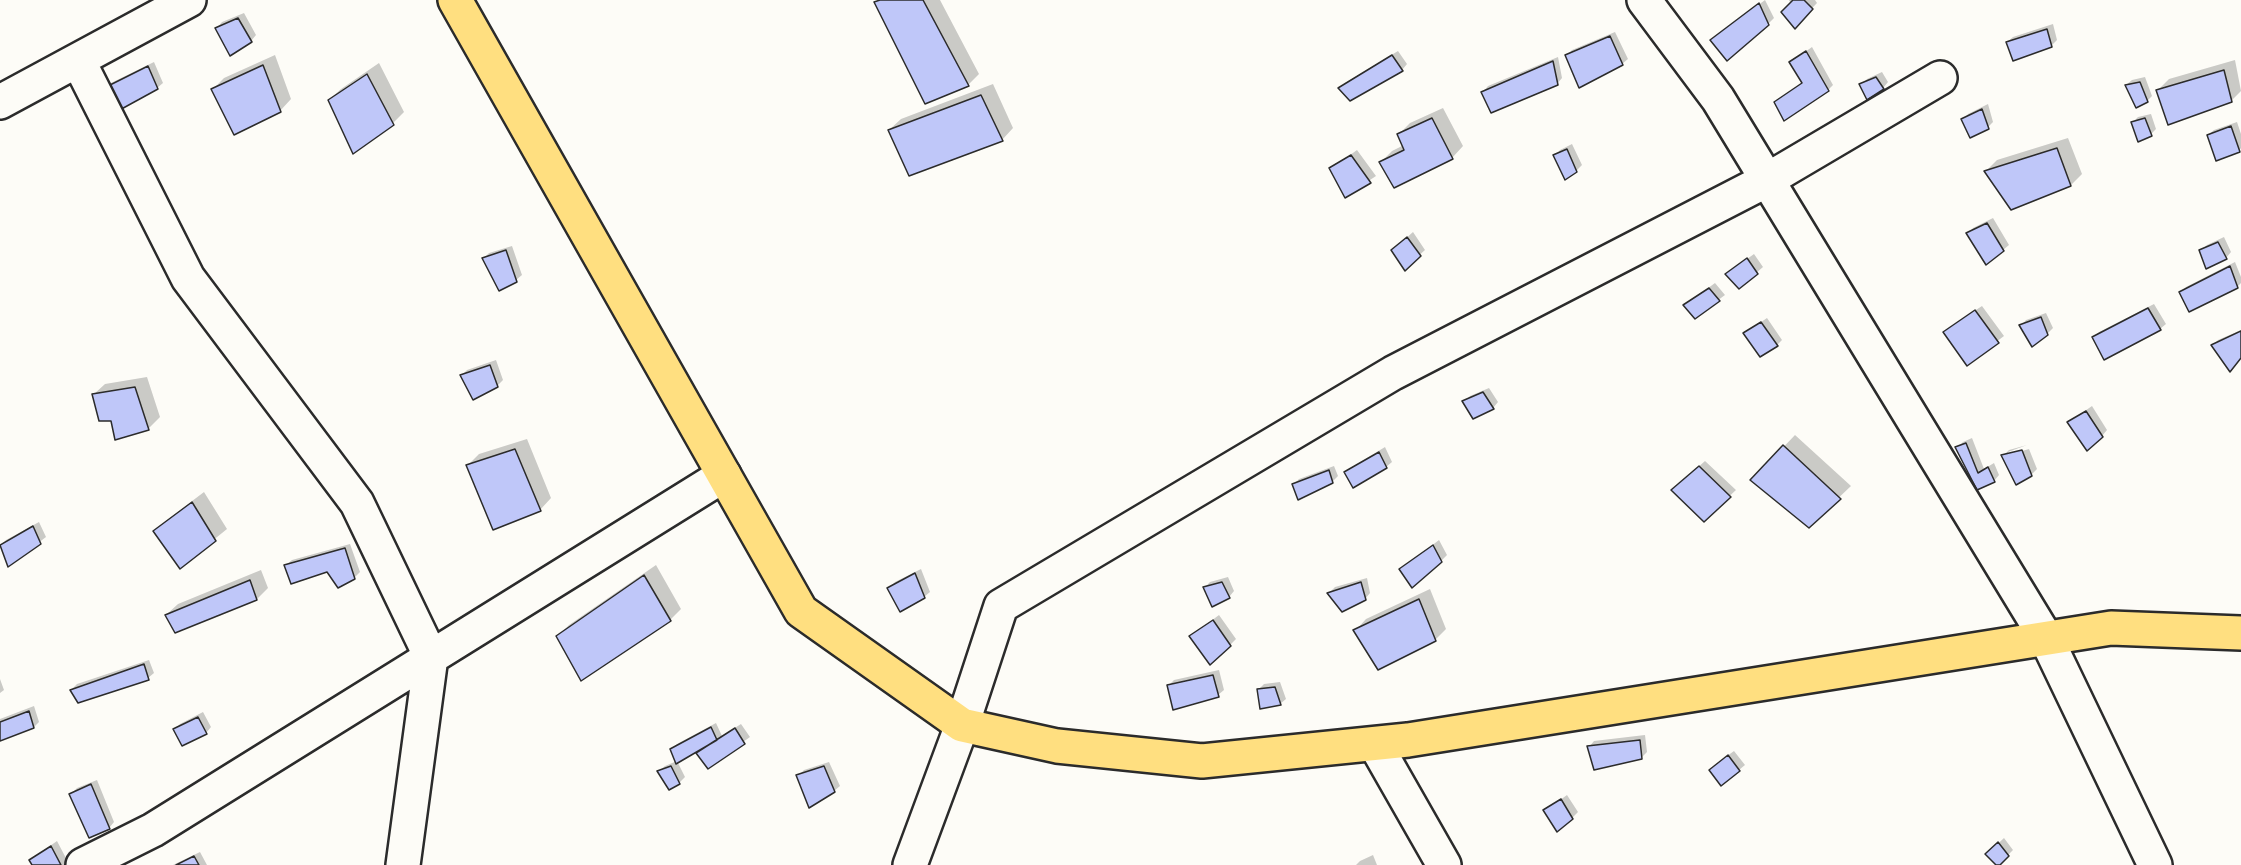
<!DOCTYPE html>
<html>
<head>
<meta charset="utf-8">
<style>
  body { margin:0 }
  canvas { display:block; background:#fdfcf7 }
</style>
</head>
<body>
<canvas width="2241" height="865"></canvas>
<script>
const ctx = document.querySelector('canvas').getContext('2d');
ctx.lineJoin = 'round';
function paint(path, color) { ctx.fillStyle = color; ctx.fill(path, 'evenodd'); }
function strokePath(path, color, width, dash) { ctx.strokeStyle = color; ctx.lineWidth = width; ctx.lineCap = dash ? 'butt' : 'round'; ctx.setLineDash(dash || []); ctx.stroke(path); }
paint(new Path2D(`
  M878,0H940L979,74L968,85L876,2Z
  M1765,0L1774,18L1768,24L1718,35Z
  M1789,0H1815L1817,3L1795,26L1791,4Z
  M244,13L256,35L251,41L217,28L222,22Z
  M2053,24L2057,40L2051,46L2007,42L2013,37Z
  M1615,32L1628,59L1622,64L1566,56L1572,50Z
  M1812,47L1833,85L1828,90L1782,97L1803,82L1791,62Z
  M1398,51L1407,64L1402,70L1340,88L1345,83Z
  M275,55L291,99L280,111L213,89L224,78Z
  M1558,57L1562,78L1557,84L1483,92L1488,86Z
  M2235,60L2241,91L2231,101L2158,90L2169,79Z
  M154,62L163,83L157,88H106L111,83Z
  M379,63L404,112L393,123L329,100L341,89Z
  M1882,72L1888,82L1883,88L1861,85L1867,79Z
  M2145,77L2152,96L2147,101L2126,85L2132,80Z
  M993,84L1013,128L1002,140L889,130L901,119Z
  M1988,104L1993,122L1988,127L1963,120L1968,114Z
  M1443,108L1463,146L1452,158L1381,162L1392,151L1404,145L1399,134L1410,123Z
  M2151,114L2156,129L2151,134L2133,122L2138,117Z
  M2237,122L2241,134V148L2239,151L2208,135L2214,130Z
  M2068,138L2082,174L2071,185L1986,171L1997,160Z
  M1572,144L1582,165L1576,171L1555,156L1560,150Z
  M1357,150L1376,176L1346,196L1331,169Z
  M1993,218L2009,245L2003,250L1968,234L1973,228Z
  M1413,232L1425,250L1405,268L1393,250Z
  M2224,237L2231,252L2226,258L2201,250L2207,245Z
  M512,246L522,275L516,280L484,258L489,253Z
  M1754,254L1763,267L1740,287L1733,269Z
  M2235,262L2241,277V283L2237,287L2181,293L2186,287Z
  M1715,283L1725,295L1695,317L1685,305Z
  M2154,304L2166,324L2160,329L2094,337L2099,332Z
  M1982,306L2004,336L1967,364L1950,327Z
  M2046,313L2053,328L2047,334L2021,326L2026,320Z
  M1767,318L1782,340L1777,345L1745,333Z
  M2241,330V357L2213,345L2218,340Z
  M496,360L503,380L497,386L462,375L467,370Z
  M147,377L160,417L149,428L116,438L112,420L93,395L105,384Z
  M1489,388L1498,402L1493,408L1464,402L1470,396Z
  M2092,406L2107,430L2102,436L2069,422Z
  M1795,435L1851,486L1809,526L1752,480Z
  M1972,438L1984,469L1994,463L1999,475L1994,481L1978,488L1957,448L1963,442Z
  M527,439L551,498L540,510L467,466L479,454Z
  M2027,445L2008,452V455L2029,449L2037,469L2031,475L2003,456L2009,450Z
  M1385,447L1392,462L1386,467L1346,473L1352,467Z
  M1705,461L1736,490L1704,520L1678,485Z
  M1334,466L1338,476L1332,482L1294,484L1299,479Z
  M204,492L227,529L180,567L155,531L167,520Z
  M39,522L46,537L9,565L0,546L6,540Z
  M1439,540L1447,555L1441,561L1401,569Z
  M350,544L360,572L354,578L327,570L286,565L292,560Z
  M656,565L681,609L670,620L558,636L569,625Z
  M921,569L930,592L924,597L889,588L895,582Z
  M261,570L268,588L257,599L166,615L178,604Z
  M1228,577L1234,591L1229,597L1205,587L1210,582Z
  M1367,578L1370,593L1365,599L1329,593L1335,587Z
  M1430,589L1446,629L1435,640L1355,631L1366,619Z
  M1219,615L1236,639L1230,645L1191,636Z
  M149,660L154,673L148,678L71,690L77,684Z
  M1219,670L1224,690L1218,695L1169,685L1174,680Z
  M0,679L4,690L0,693Z
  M1280,682L1286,699L1280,704L1259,689L1264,684Z
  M34,706L39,722L34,727L0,739V719Z
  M203,712L211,727L206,733L175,729L180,724Z
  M716,723L722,736L741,724L750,737L708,767L696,750L677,761L685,777L679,783L659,771L665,766L677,761L672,749L677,744Z
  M1645,735L1647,752L1642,757L1589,747L1594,741Z
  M1734,751L1745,765L1722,784L1716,764Z
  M829,762L840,786L834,791L798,776L804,770Z
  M97,780L114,822L109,828L71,794L77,788Z
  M1567,795L1578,812L1572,818L1545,811Z
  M2004,838L2013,850L1998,865L1987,854Z
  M57,841L68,862L64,865H34L37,855Z
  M200,852L207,865H173Z
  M1373,855L1377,865H1356L1360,861Z`), '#0003');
const building = new Path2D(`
  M880,0H923L969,86L925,104L874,2Z
  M1793,0H1804L1813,9L1795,29L1781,12Z
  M1759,3L1769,25L1727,61L1710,40Z
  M238,18L252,42L230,56L215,28Z
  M2047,29L2052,47L2013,61L2006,42Z
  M1610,36L1623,65L1579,88L1565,55Z
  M1806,51L1829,91L1784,121L1774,102L1802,83L1789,62Z
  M1392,55L1403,71L1350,101L1338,88Z
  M1553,61L1558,85L1491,113L1481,92Z
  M263,65L281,112L234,135L211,89Z
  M148,66L158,89L116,112L104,88Z
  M2224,70L2232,102L2168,125L2156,90Z
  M367,74L394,125L353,154L328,100Z
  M1876,77L1884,89L1867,100L1859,84Z
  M2140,82L2148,102L2136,108L2125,85Z
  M981,95L1003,141L909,176L888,130Z
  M1982,109L1989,129L1970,138L1961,119Z
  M1432,118L1453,159L1394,188L1379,162L1404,150L1397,134Z
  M2145,118L2152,136L2138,142L2131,122Z
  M2231,126L2240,152L2216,161L2207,135Z
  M2057,148L2071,186L2011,210L1984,171Z
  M1567,149L1577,172L1565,180L1553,155Z
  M1351,155L1371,183L1345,198L1329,168Z
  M1987,223L2004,251L1986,265L1966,233Z
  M1407,237L1421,256L1405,271L1391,250Z
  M2218,242L2227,259L2206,269L2199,250Z
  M506,250L517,282L499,291L482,258Z
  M1747,258L1758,274L1739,289L1725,274Z
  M2230,266L2238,288L2189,312L2179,292Z
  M1709,288L1720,301L1695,319L1683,305Z
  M2148,308L2161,330L2104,360L2092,337Z
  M1975,310L1999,343L1967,366L1943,332Z
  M2041,317L2048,335L2032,347L2019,325Z
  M1761,322L1778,346L1760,357L1743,333Z
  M2241,331V358L2230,372L2211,345Z
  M490,365L498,387L473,400L460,375Z
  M135,387L149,430L115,440L111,421H99L92,394Z
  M1483,392L1494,409L1473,419L1462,401Z
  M2086,411L2103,437L2087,451L2067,422Z
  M1966,443L1978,473L1988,467L1995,482L1977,490L1955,447Z
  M1783,445L1841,499L1809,528L1750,480Z
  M515,449L541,511L493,530L466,465Z
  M2022,450L2032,476L2016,485L2001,455Z
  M1379,452L1387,468L1353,488L1344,472Z
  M1699,466L1731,497L1704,522L1671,490Z
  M1329,470L1333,483L1298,500L1292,484Z
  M192,502L216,541L180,569L153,531Z
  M33,526L41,544L8,567L0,545Z
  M1433,545L1442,562L1412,588L1399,569Z
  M345,548L355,579L338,588L327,572L291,584L284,565Z
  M915,573L925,598L900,612L887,588Z
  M644,575L671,621L581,681L556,636Z
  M250,580L257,600L175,633L165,615Z
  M1222,582L1230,598L1212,607L1203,587Z
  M1361,582L1366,600L1342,612L1327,593Z
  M1419,599L1436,641L1378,670L1353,630Z
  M1213,620L1231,646L1210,665L1189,636Z
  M144,664L149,680L78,703L70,690Z
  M1213,675L1219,697L1173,710L1167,685Z
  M1275,687L1281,705L1260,709L1257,689Z
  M29,711L34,728L0,741V722Z
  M198,717L207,734L182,746L173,729Z
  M711,727L717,740L676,764L670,749Z
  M735,728L745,744L708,769L696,753Z
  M1640,740L1642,759L1594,770L1587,746Z
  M1728,755L1740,771L1721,786L1709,770Z
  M671,766L680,784L669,790L657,771Z
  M824,766L835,792L809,808L796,775Z
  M91,784L110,829L89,838L69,794Z
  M1561,799L1573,819L1557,832L1543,810Z
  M1998,842L2009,856L2000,865H1996L1985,854Z
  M51,846L61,865H32L29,860Z
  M194,856L199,865H176Z`);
paint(building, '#bfc7f9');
strokePath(building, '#2b2b2b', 1.5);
const minor = new Path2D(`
  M1644,0L1718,99L2046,638L2155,865
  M78,60L188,278L357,503L431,657L403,865
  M0,102L189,0
  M1375,744L1444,865
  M83,865L153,830L724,475
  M910,865L962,725L1001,606L1393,373L1767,180L1940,78`);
const major = new Path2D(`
  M455,0L801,611L962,725L1057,746L1202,761L1408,740L2111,628L2241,633`);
strokePath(minor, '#2b2b2b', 38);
strokePath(major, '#2b2b2b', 38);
strokePath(minor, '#fdfcf7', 33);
strokePath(major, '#ffdf80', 33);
</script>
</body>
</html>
